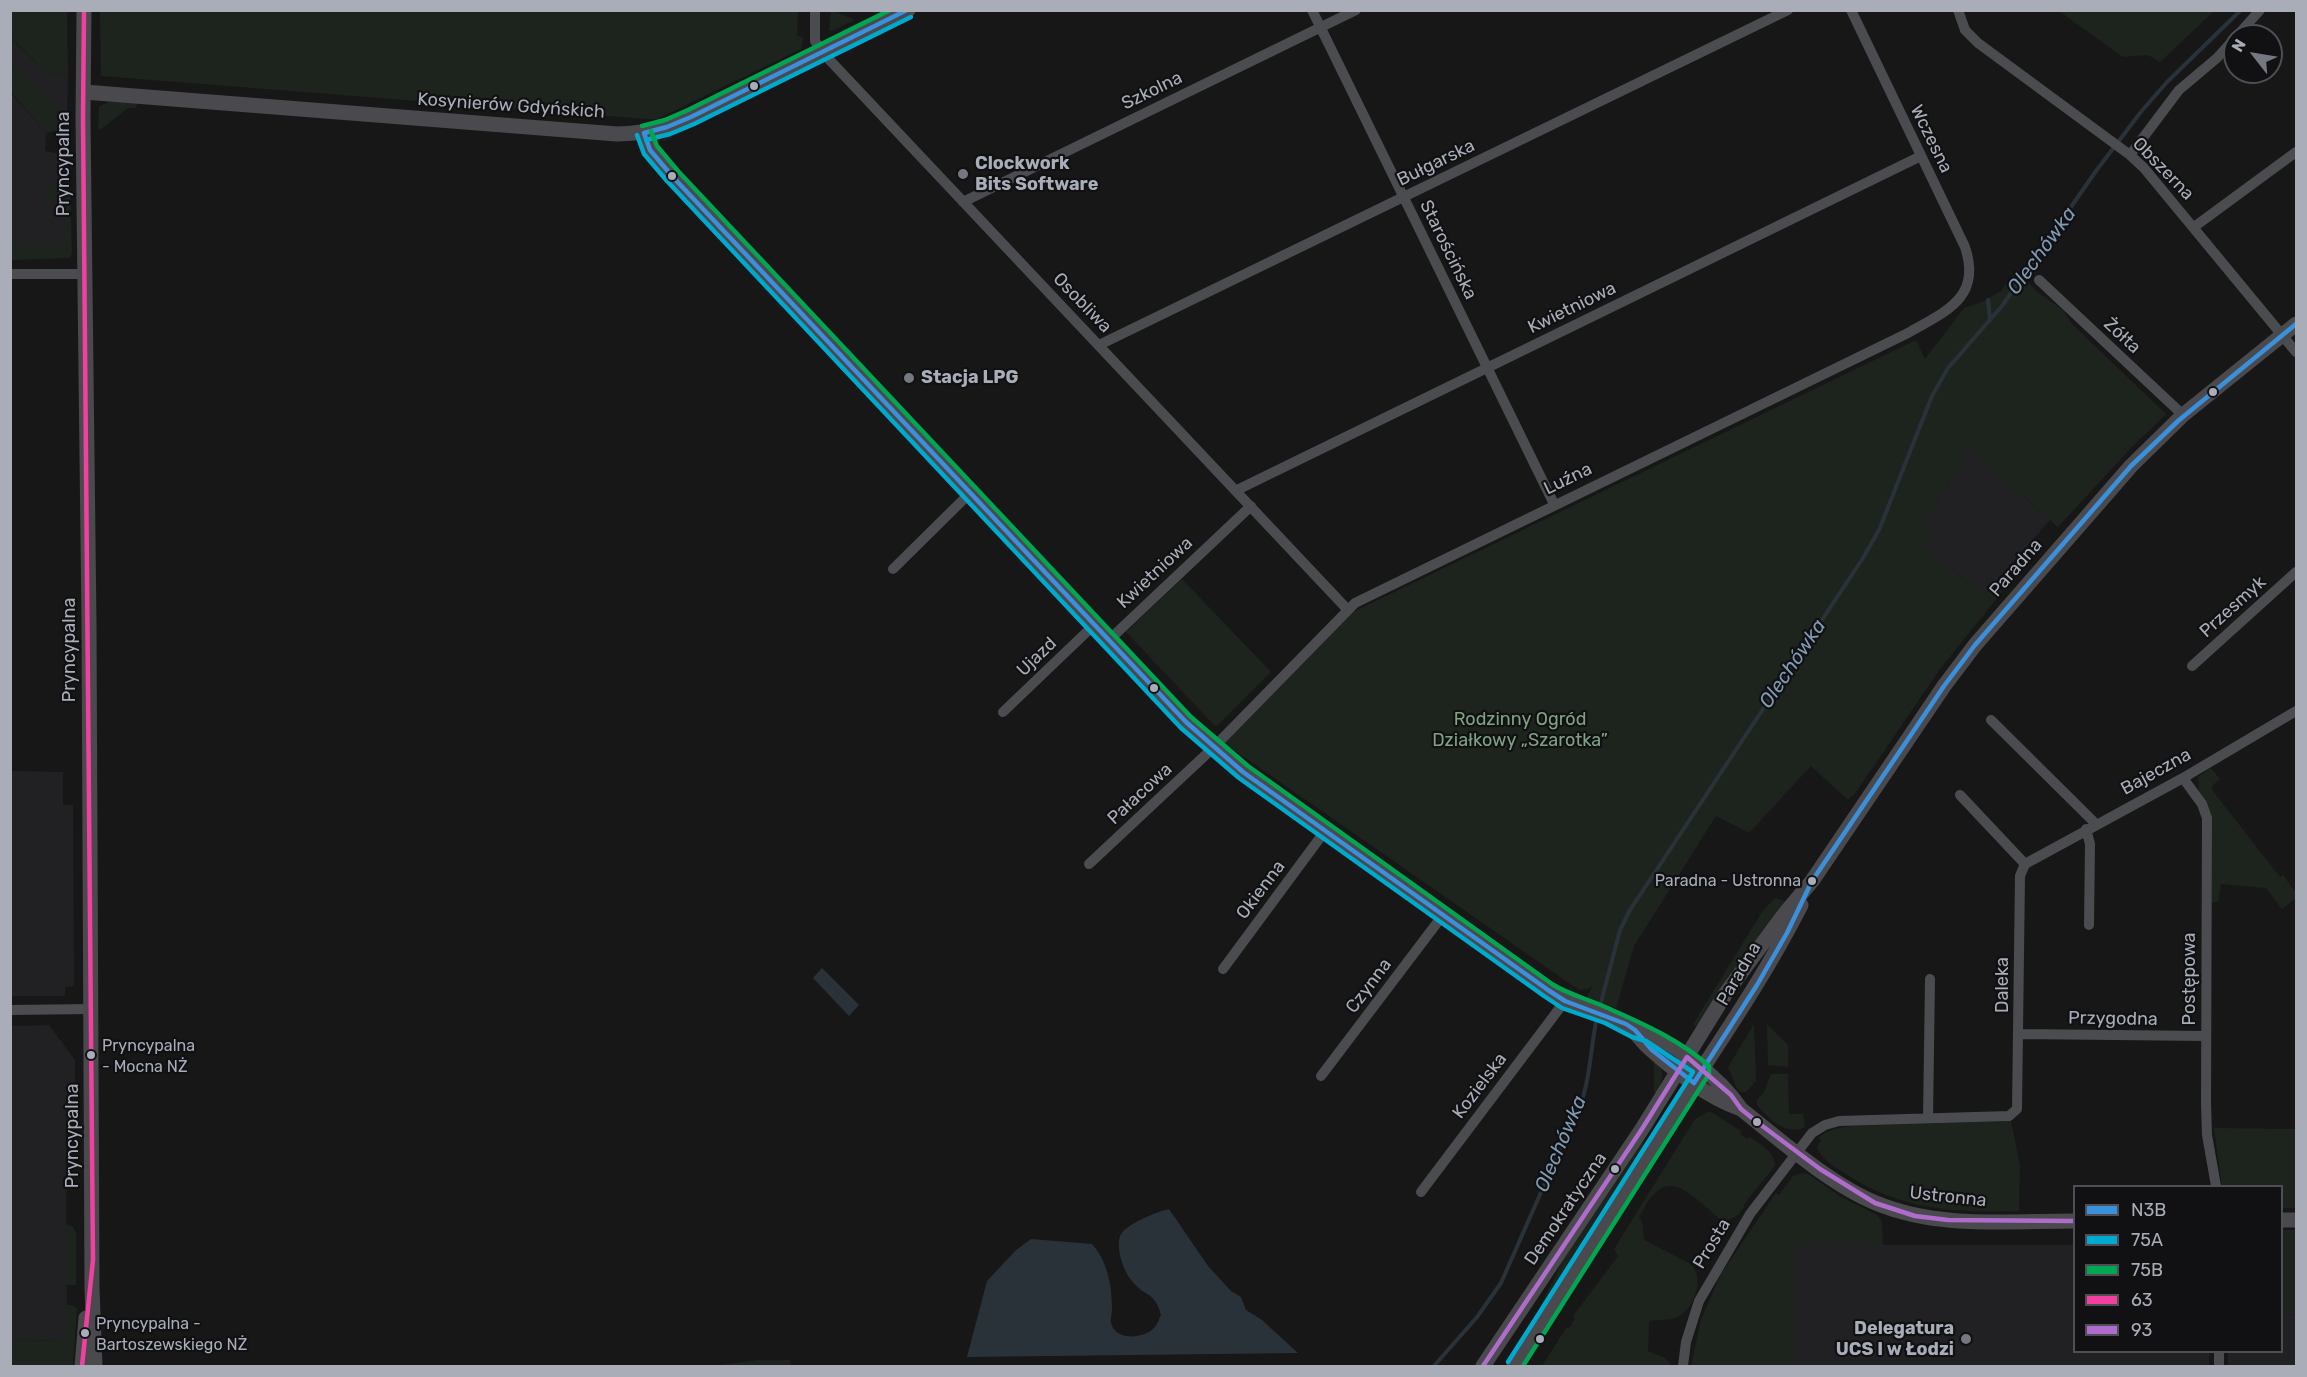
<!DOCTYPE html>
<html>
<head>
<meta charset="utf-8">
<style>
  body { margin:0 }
  #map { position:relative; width:2307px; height:1377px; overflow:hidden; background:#171717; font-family:Rubik,sans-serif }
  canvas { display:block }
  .frame { position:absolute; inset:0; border:12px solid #a8adb8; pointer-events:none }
  .legend { position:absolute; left:2073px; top:1185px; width:210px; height:168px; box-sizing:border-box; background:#111113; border:2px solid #4d4f55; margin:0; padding:8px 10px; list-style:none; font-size:18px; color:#a8adb8 }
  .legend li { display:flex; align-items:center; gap:12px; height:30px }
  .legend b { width:30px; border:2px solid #4d4f55 }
  .north { position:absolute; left:2223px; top:24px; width:60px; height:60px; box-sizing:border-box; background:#111113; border:2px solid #4d4f55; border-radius:50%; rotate:301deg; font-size:16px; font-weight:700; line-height:24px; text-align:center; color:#a8adb8 }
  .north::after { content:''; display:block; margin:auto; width:21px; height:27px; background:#757880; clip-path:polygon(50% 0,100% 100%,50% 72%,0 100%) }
</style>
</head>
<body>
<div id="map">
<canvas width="2307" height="1377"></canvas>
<div class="frame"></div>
<ul class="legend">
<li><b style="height:8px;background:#3a90db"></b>N3B</li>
<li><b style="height:8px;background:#00a9ce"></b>75A</li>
<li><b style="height:8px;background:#00a651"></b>75B</li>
<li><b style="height:8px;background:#f240a1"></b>63</li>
<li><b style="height:8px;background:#b06ccc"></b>93</li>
</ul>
<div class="north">N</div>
</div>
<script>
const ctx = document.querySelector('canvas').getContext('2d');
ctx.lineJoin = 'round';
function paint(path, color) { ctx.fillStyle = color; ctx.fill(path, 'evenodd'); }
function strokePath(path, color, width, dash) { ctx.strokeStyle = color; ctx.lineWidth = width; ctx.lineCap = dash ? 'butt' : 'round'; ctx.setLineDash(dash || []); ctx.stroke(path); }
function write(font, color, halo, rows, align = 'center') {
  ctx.font = font + ' Rubik,sans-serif'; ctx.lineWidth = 4.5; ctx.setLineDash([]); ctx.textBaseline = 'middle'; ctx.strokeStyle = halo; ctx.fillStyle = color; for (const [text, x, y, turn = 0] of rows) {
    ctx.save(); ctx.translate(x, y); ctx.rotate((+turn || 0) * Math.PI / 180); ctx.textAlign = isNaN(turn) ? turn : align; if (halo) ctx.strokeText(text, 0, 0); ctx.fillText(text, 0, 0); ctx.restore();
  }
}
paint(new Path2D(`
  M10,38L48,73L68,74L67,122L11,63Z
  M10,92L46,133L45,151L68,156L71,252L11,257Z
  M1970,449L2050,520L1983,596L1926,546L1924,522Z
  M11,771L63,772V805H73L74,986L65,987V996H11Z
  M49,1025L75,1060V1127L66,1128L67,1340L11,1341L10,1026Z
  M1794,1245H2074V1352H2209V1366H1794Z
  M2296,1314V1366H2228V1352H2282V1315Z`), '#212123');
paint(new Path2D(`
  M10,11H67L68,74L48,73L11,38Z
  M798,11L797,36L803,37L801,49L657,119H646L101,76L100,11Z
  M831,11H833L855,20L832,31L829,30Z
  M882,11H894L844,35L842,30Z
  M2059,11H2214L2160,62L2148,55L2123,57Z
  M11,63L67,122L56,131L46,133L11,92Z
  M758,92L759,95L662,142L665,137Z
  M108,102H137L136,108H128L100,130L98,129L99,107Z
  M70,180L72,253L70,258L11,260V246L57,245C67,235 65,219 63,205L59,202L44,200V186Z
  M2016,271L2040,294L2063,310L2072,324L2166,414L2130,449L2058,527L1970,449L1924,522L1936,530L1926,546L1983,596L1996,582L2002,592L1940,669L1854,795L1848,800L1811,766L1749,833L1716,816L1634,946L1616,1008L1587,998L1592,986L1588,989L1579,990L1224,743L1351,613L1916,340L1925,359L1964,308L1982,302L2001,291Z
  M1182,579L1271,672L1216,727L1126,632Z
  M2211,768L2220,779L2213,785L2212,790L2280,877L2283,875L2296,893V898L2282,909L2266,888L2221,884L2218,902H2212V816L2199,790L2198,777Z
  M1775,898L1787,902L1697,1027L1693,1024L1762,912Z
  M1754,1024L1756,1081L1746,1092H1741L1737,1089L1728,1067Z
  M1767,1024L1788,1045V1067L1768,1065Z
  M1654,1062L1661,1067C1664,1077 1661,1084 1657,1093L1654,1092Z
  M1771,1074H1788L1789,1114H1803L1805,1127C1786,1136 1769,1119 1757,1105V1100L1764,1092Z
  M1710,1111L1742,1132L1740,1134L1747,1139L1750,1137C1761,1145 1774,1151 1775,1166L1745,1203C1742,1214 1732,1222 1720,1219C1686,1191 1665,1162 1639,1218L1642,1222L1644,1240L1689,1263C1706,1275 1695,1308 1678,1317C1670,1321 1658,1319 1649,1321L1648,1351L1665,1358L1672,1366H1542L1566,1328L1570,1327L1575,1318L1573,1316L1618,1256L1614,1249L1695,1119Z
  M2011,1121L2020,1165L2019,1211C1954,1213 1898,1210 1843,1172C1832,1165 1822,1160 1817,1147L1821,1140L1818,1138C1828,1129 1840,1128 1852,1126Z
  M2214,1128L2296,1129V1208H2282V1186H2222Z
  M1642,1142L1646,1145L1543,1309L1540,1307L1563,1260Z
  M1802,1173L1808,1174L1841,1197L1877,1215L1882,1222L1883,1245H1794V1366H1691L1701,1319L1721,1274L1776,1193L1779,1195L1793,1176Z
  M66,1225L72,1226L76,1232V1285H66Z
  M2282,1230H2296V1314L2282,1315Z
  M66,1305H72L77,1308L73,1366H11V1341L67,1340Z
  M758,1360H790L791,1366H712Z`), '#1d241e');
paint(new Path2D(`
  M822,968L859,1005L849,1016L813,978Z
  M1169,1209L1208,1266L1231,1291L1241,1297L1246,1310L1262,1320L1298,1353L967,1357L987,1281L1016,1250L1031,1239L1092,1244C1108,1262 1112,1286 1112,1309C1112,1314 1110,1319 1111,1323C1115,1341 1144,1339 1154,1328C1157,1325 1159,1319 1161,1315C1155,1291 1144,1297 1132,1281C1123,1270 1116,1249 1120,1236C1125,1224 1157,1212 1169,1209Z`), '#2a3239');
strokePath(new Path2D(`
  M1988,300L1990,320
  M1599,1010L1620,930L1630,910L1863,558L1879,530L1932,396L1948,368L2002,306L2096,171L2140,113L2167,82L2241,10
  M1434,1366L1477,1317L1501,1283L1583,1097C1591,1071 1591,1044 1597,1017`), '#2a3239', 4);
strokePath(new Path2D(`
  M815,10V41L823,53L1347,609
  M1312,10L1554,504
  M1958,10L1965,30L1978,43L2130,155L2144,168L2296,352
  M2237,36L2260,10
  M2130,155L2179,90L2217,58L2235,38
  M963,202L1356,10
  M2194,227L2296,152
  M10,274H85
  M2039,280L2183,415
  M1099,345L1788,10
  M1237,490L1921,156
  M893,569L970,493
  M1109,640L1251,506
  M2192,666L2296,572
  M1003,712L1094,625
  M1991,720L2096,824
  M2183,778L2202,804L2207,818L2206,1103L2207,1135L2216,1186
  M1960,795L2025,864
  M2086,829L2090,844L2089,925
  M1089,864L1213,748L1355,603L1908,333C1946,311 1982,298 1965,247L1851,10
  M1223,969L1325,831
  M10,1010L92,1009
  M2019,1034L2206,1036
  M1321,1076L1443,915
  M1928,1118L1930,979
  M1421,1192L1565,1001
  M1683,1366L1686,1342L1699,1301L1750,1214L1812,1133L1825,1125L1839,1121L2009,1116L2017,1109L2020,876L2025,864L2183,778L2296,711
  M2219,1366V1352`), '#4b4c50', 10);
strokePath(new Path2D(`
  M84,10L83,118L89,624L92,1289L95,1366
  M84,92L617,134C648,133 663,129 691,117L908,10
  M644,133L650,150L672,176L1186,722L1243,772L1548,990L1565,1001L1626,1024C1636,1031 1640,1040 1649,1048C1676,1072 1707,1097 1741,1109C1780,1140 1830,1184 1876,1203C1938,1229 2009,1221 2074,1221
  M1635,1030C1672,1039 1720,1078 1741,1109
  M2282,1220H2296
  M82,1366L86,1318
  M1483,1366L1642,1129L1726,993L1786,912L1812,881L1944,686L1975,645L2131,466L2183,415L2296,324
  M1514,1366C1571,1282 1621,1193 1677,1107C1720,1041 1765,976 1801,905`), '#4a4a4e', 15);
strokePath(new Path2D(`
  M644,133L650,150L672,176L1186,722L1243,772L1548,990L1565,1001L1626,1024L1635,1030L1652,1050L1694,1083L1757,985L1787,933L1812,881L1944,686L1975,645L2131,466L2178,421L2296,324
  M644,133L667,127L691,117L907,10`), '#3a90db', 4.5);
strokePath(new Path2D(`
  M637,135L644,154L667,181L1181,728L1239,778L1544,996L1562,1008L1605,1023L1632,1037L1646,1041L1693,1072L1508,1362
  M646,140L670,134L694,124L911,17`), '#00a9ce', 4.5);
strokePath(new Path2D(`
  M642,126L665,120L688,110L890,10
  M651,131L657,146L678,171L1191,717L1248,766L1552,984C1571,996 1592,1000 1612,1010C1646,1025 1681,1041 1709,1066V1074L1523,1366`), '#00a651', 4.5);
strokePath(new Path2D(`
  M82,1366L93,1260L83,118L84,10`), '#f240a1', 4.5);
strokePath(new Path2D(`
  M1483,1366L1642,1129L1687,1057L1731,1095L1741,1109L1757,1122L1820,1169L1875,1203L1915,1216L1948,1220L2074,1221`), '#b06ccc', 4.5);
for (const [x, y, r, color] of [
  [754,86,5,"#a8adb8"],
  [963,174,6,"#757880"],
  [672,176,5,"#a8adb8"],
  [909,378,6,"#757880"],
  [2213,392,5,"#a8adb8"],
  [1154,688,5,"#a8adb8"],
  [1812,881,5,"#a8adb8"],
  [91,1055,5,"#a8adb8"],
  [1757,1122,5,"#a8adb8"],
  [1615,1169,5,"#a8adb8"],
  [85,1333,5,"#a8adb8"],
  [1540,1339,5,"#a8adb8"],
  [1966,1339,6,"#757880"]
]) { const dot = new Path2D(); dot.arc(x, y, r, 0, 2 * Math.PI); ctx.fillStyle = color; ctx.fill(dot); strokePath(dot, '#111113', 2); }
write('16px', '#a8adb8', '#111113', [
  ["Paradna - Ustronna",1801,881,"right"],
  ["Pryncypalna",102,1046],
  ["- Mocna NŻ",102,1067],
  ["Pryncypalna -",96,1324],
  ["Bartoszewskiego NŻ",96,1345]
], 'left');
write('18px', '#a8adb8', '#111113', [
  ["Szkolna",1152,91,-26],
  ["Kosynierów Gdyńskich",511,106,4],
  ["Wczesna",1931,139,64],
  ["Bułgarska",1436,163,-26],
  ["Pryncypalna",64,164,-90],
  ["Obszerna",2163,169,46],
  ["Starościńska",1448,250,64],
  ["Osobliwa",1082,303,46],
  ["Kwietniowa",1572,308,-26],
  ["Żółta",2122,336,43],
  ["Luźna",1568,479,-26],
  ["Paradna",2016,568,-49],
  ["Kwietniowa",1155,573,-43],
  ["Przesmyk",2233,607,-42],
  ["Pryncypalna",70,650,-90],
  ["Ujazd",1037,657,-44],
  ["Bajeczna",2156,772,-29],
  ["Pałacowa",1140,794,-43],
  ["Okienna",1261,890,-53],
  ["Paradna",1739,974,-60],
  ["Postępowa",2190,979,-90],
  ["Daleka",2003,985,-90],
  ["Czynna",1369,986,-53],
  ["Przygodna",2113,1019,1],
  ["Kozielska",1480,1086,-53],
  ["Pryncypalna",73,1136,-90],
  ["Ustronna",1948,1197,6],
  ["Demokratyczna",1566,1209,-56],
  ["Prosta",1712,1244,-59]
]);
write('bold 18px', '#a8adb8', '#111113', [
  ["Clockwork",975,164],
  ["Bits Software",975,185],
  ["Stacja LPG",921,378],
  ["Delegatura",1954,1329,"right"],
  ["UCS I w Łodzi",1954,1350,"right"]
], 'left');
write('18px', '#7fa381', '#111113', [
  ["Rodzinny Ogród",1520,720],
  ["Działkowy „Szarotka”",1520,741]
]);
write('italic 20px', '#7f9bb3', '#111113', [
  ["Olechówka",2042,251,-54],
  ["Olechówka",1793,664,-56],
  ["Olechówka",1561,1144,-67]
]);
</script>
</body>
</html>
